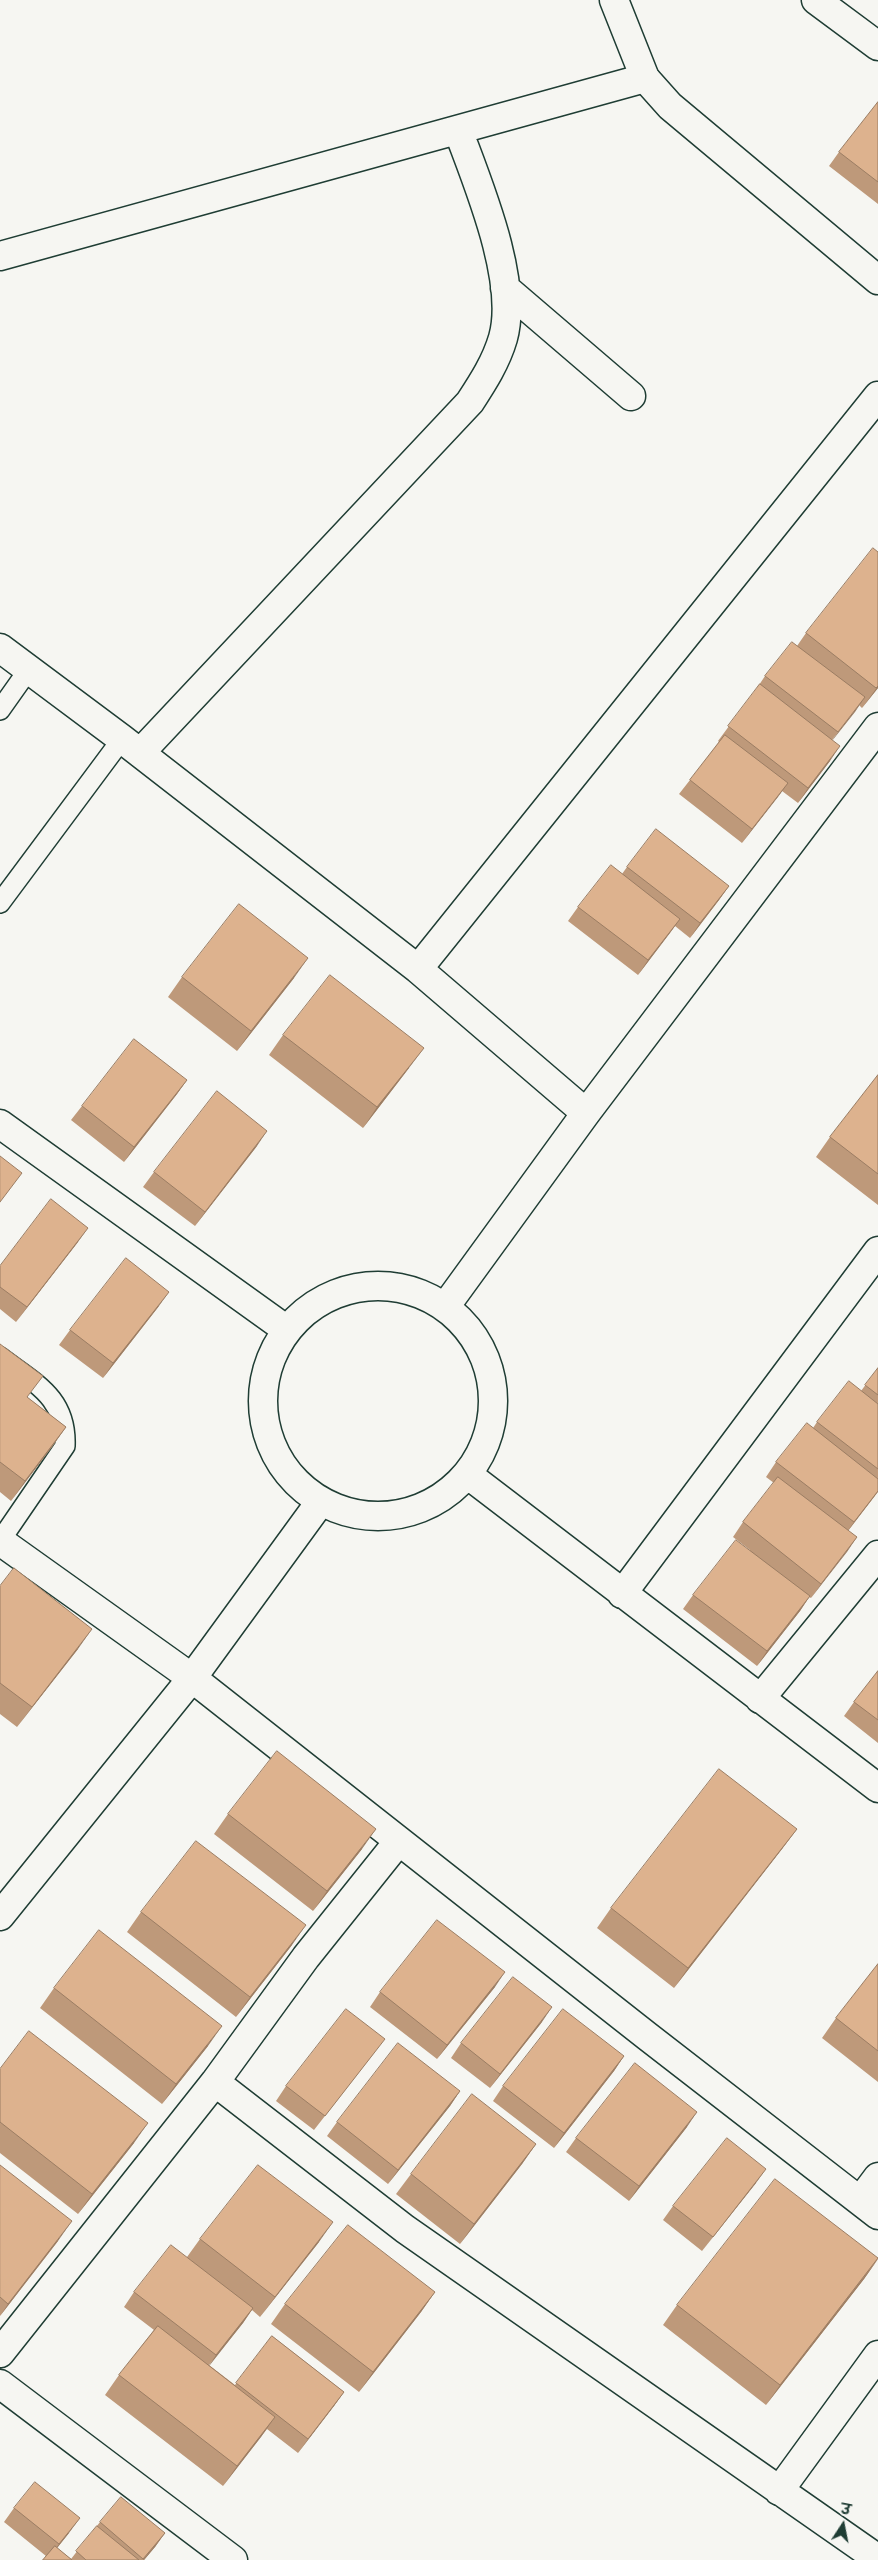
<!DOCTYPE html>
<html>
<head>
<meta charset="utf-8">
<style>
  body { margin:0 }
  #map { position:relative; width:878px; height:2560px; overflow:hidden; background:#f6f6f2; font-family:Itim,"Playpen Sans Deva",sans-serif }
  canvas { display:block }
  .north { position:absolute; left:818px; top:2500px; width:50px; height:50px; -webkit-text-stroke:4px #f6f6f2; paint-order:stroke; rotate:11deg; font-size:14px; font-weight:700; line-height:20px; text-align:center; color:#1f3d34 }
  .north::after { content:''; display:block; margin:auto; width:18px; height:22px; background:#1f3d34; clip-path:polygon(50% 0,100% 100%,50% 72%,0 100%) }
</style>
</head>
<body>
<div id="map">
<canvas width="878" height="2560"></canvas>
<div class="north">उ</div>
</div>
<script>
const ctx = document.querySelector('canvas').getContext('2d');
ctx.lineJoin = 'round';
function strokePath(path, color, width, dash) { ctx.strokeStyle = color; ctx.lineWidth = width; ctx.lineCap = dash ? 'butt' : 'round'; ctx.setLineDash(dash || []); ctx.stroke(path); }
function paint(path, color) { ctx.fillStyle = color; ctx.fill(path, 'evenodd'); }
const lane = new Path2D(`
  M0,710L29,669
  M0,903L122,739
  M0,1357C34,1383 67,1397 65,1446L0,1541`);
const street = new Path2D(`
  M816,0L878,46
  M0,256L645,78
  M505,288L631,396
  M0,648L122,739L418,969L586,1113
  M140,753L470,402C483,382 496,362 503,338C519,281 478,184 458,130
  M418,969L878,396
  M0,1124L287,1330
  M263 1401a115 115 0 1 1 230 0a115 115 0 1 1-230 0Z
  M445,1307L586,1113L878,727
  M467,1474L878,1788
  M0,1541L192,1678L647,2036L878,2215
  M622,1594L878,1251
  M760,1699L878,1555
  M0,1916L192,1678L321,1501
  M215,2082L405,2229L878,2559
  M860,2201L878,2177
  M0,2353L215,2082L306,1957L398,1842
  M0,2384L233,2560
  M779,2491L878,2355`);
const secondary = new Path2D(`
  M614,0L645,78L670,106L878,280`);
strokePath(lane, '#1f3d34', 22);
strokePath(street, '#1f3d34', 31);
strokePath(secondary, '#1f3d34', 31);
strokePath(lane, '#f6f6f2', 19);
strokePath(street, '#f6f6f2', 28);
strokePath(secondary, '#f6f6f2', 28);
paint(new Path2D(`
  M878,102V204L829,166L839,152Z
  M878,552V688L862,708L859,705L832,740L830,761L798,803L782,791L742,843L679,794L690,780L719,742L718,741L755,691L765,676L797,646L806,633Z
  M627,867L729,886L719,900L690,938L675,926L638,975L568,921L578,907L622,874Z
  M182,977L294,978L237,1051L168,997Z
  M283,1035L409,1068L363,1128L269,1055Z
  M878,1075V1205L816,1157L830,1137Z
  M187,1080L177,1094L124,1162L71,1120L82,1106Z
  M257,1146L195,1226L143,1187L154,1172Z
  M78,1242L16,1322L0,1309V1266Z
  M159,1306L103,1378L59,1345L70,1330Z
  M0,1344L27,1397L66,1427L52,1447L11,1501L0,1492Z
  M878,1368V1492L848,1531L857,1537L811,1598L809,1597L800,1611L757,1666L683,1609L693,1595L750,1550L733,1537L743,1522L774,1483L766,1477L776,1462L813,1428L817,1422L861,1391Z
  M0,1586L78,1649L17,1727L0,1714Z
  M878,1671V1743L844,1716L854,1702Z
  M228,1814L362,1849L313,1911L214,1834Z
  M797,1829L782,1849L674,1988L597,1928L611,1908Z
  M141,1912L292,1945L236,2017L127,1932Z
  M878,1964V2082L822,2038L836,2018Z
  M495,1987L437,2059L370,2007L380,1992Z
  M54,1988L208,2046L162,2104L40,2008Z
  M542,2022L490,2088L451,2058L461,2043Z
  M374,2053L314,2130L276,2101L286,2086Z
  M624,2056L614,2071L554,2148L493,2101L503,2086Z
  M0,2069L134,2143L78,2214L0,2153Z
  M460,2091L450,2106L388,2184L327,2136L337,2122Z
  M687,2127L629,2201L566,2152L576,2138Z
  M536,2144L522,2164L460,2244L396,2194L411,2174Z
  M0,2165L58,2241L0,2316Z
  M756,2183L702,2251L663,2220L673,2206Z
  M200,2239L319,2242L260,2317L252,2310L243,2323L209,2365L235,2385L272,2336L344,2392L334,2406L298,2453L267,2429L223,2486L105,2395L119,2375L154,2330L124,2307L134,2292L187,2257Z
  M878,2259L864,2279L766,2405L663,2325L677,2305Z
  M435,2292L421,2312L359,2392L271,2324L285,2304Z
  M14,2508L69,2533L57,2548L71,2559L100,2522L165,2533L155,2547L144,2560H43L46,2556L4,2522Z`), '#be997a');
paint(new Path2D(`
  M878,686V688L862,708Z
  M865,697L855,712L828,746L838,732Z
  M840,746L830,761L798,803L808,788Z
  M788,783L778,797L742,843L752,829Z
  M729,886L719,900L690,938L700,923Z
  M680,919L670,933L638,975L648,960Z
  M308,958L294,978L237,1051L251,1031Z
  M424,1048L409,1068L363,1128L377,1107Z
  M187,1080L177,1094L124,1162L134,1147Z
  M267,1131L257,1146L195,1226L205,1212Z
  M88,1228L78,1242L16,1322L27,1307Z
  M169,1292L159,1306L103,1378L113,1363Z
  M66,1427L52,1447L11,1501L25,1481Z
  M878,1491L873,1498L844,1536L854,1522Z
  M857,1537L847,1552L811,1598L821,1584Z
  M810,1596L800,1611L757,1666L767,1651Z
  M92,1629L78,1649L17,1727L32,1707Z
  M376,1829L362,1849L313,1911L327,1891Z
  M797,1829L782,1849L674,1988L688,1968Z
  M306,1925L292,1945L236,2017L250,1997Z
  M505,1972L495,1987L437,2059L447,2045Z
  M552,2007L542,2022L490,2088L500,2074Z
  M222,2026L208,2046L162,2104L176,2084Z
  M624,2056L614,2071L554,2148L564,2133Z
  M460,2091L450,2106L388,2184L398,2170Z
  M697,2112L687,2127L629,2201L639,2186Z
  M148,2123L134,2143L78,2214L92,2194Z
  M536,2144L522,2164L460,2244L474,2224Z
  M766,2169L756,2183L702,2251L713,2237Z
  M72,2221L58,2241L0,2316L8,2304Z
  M333,2222L319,2242L260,2317L275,2297Z
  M878,2259L864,2279L766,2405L780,2385Z
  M435,2292L421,2312L359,2392L373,2372Z
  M253,2308L243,2323L206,2370L216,2355Z
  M344,2392L334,2406L298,2453L308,2439Z
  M275,2417L261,2437L223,2486L237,2466Z
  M80,2518L69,2533L49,2558L59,2544Z
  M165,2533L155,2547L144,2560H143Z`), '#9b7d63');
const building = new Path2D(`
  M878,102V182L839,152Z
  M873,548L878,552V686L876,688L806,633Z
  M792,642L865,697L838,732L765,676Z
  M760,684L840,746L808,788L728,726Z
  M725,735L788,783L752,829L690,780Z
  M656,829L729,886L700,923L627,867Z
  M611,865L680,919L648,960L578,907Z
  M239,904L308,958L251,1031L182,977Z
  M330,975L424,1048L377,1107L283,1035Z
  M134,1039L187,1080L134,1147L82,1106Z
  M878,1075V1174L830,1137Z
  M217,1091L267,1131L205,1212L154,1172Z
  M0,1156L22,1173L0,1202Z
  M51,1199L88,1228L27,1307L0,1287V1266Z
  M126,1258L169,1292L113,1363L70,1330Z
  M0,1344L43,1376L27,1397L66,1427L25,1481L0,1462Z
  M878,1368V1395L865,1385Z
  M849,1381L878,1404V1469L817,1422Z
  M807,1423L878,1479V1491L854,1522L776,1462Z
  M778,1477L857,1537L821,1584L743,1522Z
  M736,1540L810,1596L767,1651L693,1595Z
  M14,1568L92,1629L32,1707L0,1683V1586Z
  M878,1671V1720L854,1702Z
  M277,1751L376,1829L327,1891L228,1814Z
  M719,1769L797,1829L688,1968L611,1908Z
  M196,1841L306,1925L250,1997L141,1912Z
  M437,1920L505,1972L447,2045L380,1992Z
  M99,1930L222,2026L176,2084L54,1988Z
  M878,1964V2051L836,2018Z
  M513,1977L552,2007L500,2074L461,2043Z
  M346,2009L385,2039L325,2116L286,2086Z
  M563,2009L624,2056L564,2133L503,2086Z
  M29,2031L148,2123L92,2194L0,2122V2069Z
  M398,2043L460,2091L398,2170L337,2122Z
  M635,2063L697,2112L639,2186L576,2138Z
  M472,2094L536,2144L474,2224L411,2174Z
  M727,2138L766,2169L713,2237L673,2206Z
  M0,2165L72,2221L8,2304L0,2297Z
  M258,2165L333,2222L275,2297L200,2239Z
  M775,2179L878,2258L780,2385L677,2305Z
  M348,2225L435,2292L373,2372L285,2304Z
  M171,2245L253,2308L216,2355L134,2292Z
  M158,2326L275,2417L237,2466L119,2375Z
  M272,2336L344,2392L308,2439L236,2383Z
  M35,2482L80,2518L59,2544L14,2508Z
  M121,2497L165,2533L143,2559L100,2522Z
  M97,2526L139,2560H86L76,2551Z
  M55,2546L72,2560H43Z`);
paint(building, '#ddb28e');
strokePath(building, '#9b7d63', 1);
</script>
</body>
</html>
